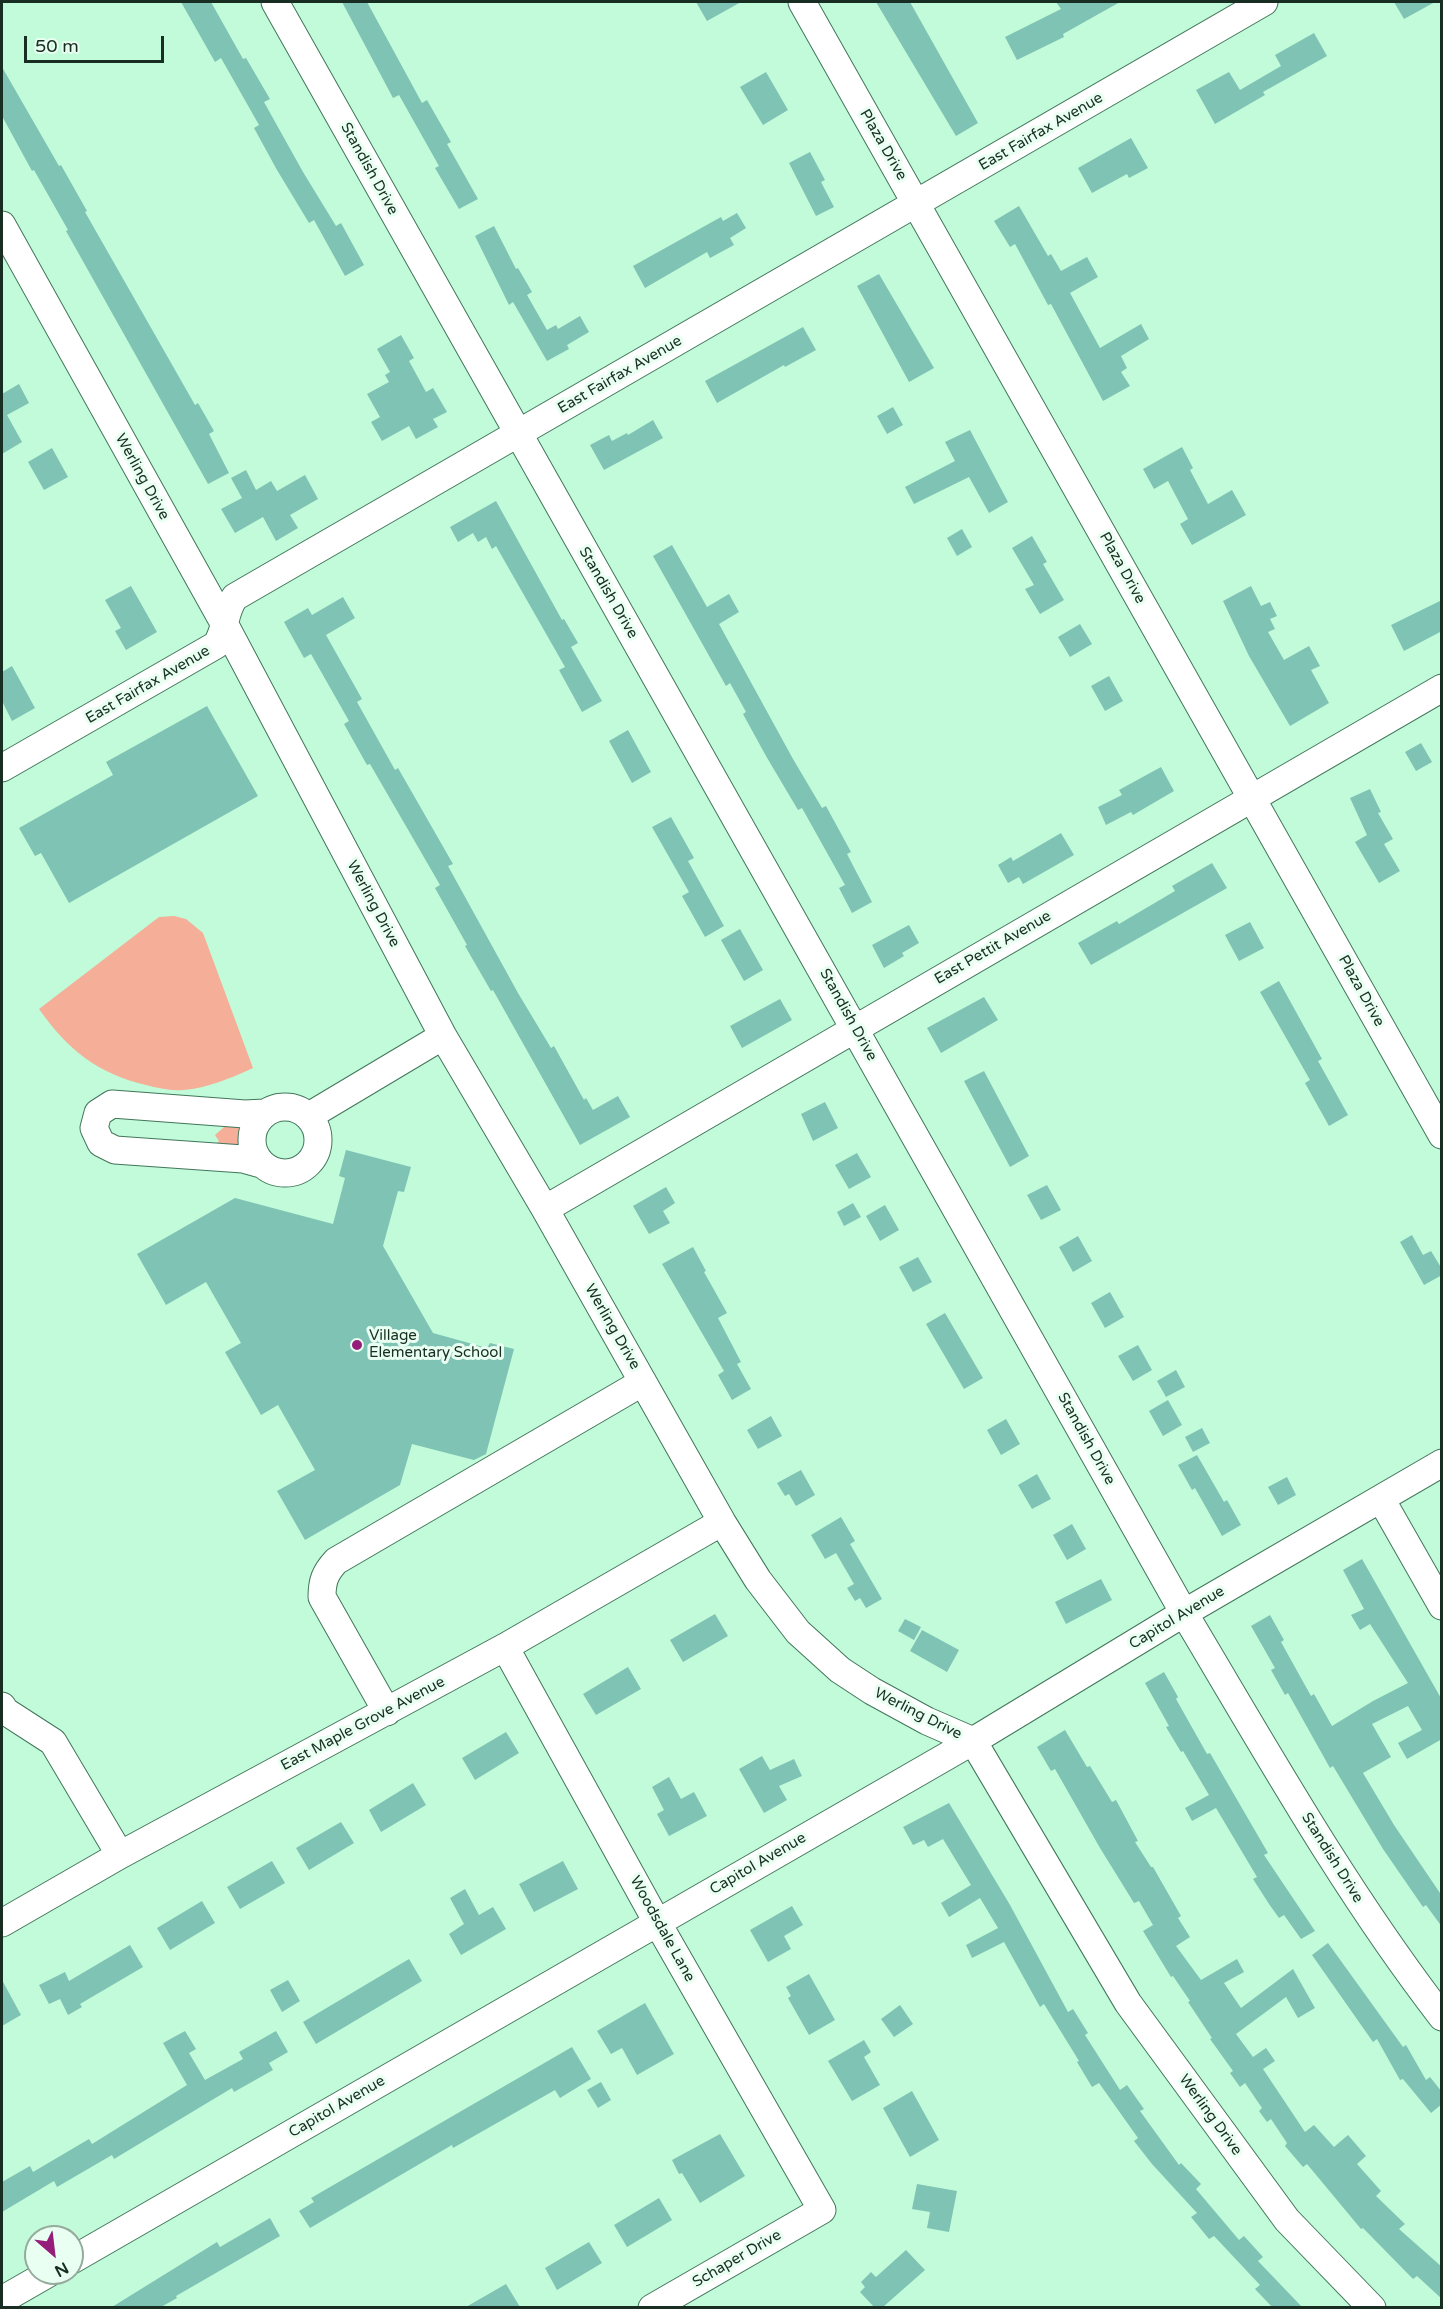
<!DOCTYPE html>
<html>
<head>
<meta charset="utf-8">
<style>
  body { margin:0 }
  #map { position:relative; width:1443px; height:2309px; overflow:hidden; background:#c2fbd9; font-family:"Varela Round",sans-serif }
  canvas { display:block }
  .frame { position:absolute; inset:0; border:3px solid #182e22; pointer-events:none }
  .north { position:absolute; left:24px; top:2225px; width:60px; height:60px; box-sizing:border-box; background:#e8fff1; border:2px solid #95ab9e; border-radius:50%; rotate:152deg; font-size:16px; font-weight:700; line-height:24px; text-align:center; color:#182e22 }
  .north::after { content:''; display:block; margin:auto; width:21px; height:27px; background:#951e7b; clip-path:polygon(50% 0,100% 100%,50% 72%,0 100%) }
  .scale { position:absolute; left:24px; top:36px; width:140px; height:27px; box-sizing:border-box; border:3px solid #182e22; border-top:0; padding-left:8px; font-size:18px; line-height:21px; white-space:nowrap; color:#182e22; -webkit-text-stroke:4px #e8fff1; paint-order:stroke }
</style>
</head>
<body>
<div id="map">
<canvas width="1443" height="2309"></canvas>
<div class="frame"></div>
<div class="north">N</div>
<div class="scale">50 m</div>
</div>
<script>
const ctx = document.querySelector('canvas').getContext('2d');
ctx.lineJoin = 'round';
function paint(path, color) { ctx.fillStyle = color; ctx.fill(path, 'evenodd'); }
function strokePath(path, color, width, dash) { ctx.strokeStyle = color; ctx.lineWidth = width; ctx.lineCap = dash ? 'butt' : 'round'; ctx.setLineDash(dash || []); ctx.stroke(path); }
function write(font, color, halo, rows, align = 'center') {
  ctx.font = font + ' "Varela Round",sans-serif'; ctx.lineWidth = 6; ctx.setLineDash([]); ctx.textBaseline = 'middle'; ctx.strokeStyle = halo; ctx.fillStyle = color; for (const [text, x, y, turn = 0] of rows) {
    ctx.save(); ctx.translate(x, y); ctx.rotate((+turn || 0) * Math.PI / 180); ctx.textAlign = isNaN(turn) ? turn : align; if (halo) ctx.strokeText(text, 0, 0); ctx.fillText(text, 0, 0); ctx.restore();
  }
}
paint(new Path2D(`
  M174,916L186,919L203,933L253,1068C231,1078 208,1088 183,1090C170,1091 158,1088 146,1085C98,1074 67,1049 39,1009L159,917Z
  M231,1121L240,1127L238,1147L211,1148L219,1141L215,1135Z`), '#f5ae97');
paint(new Path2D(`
  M181,2H211L243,59L246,58L270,99L264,102L303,172L336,226L341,223L364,265L345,276L314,220L309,223L277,170L254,128L259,125L221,58L215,62Z
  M342,2H367L422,103L427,100L451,142L447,144L478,199L459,209L435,168L439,166L399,95L393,98Z
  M696,2H741L707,21Z
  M876,2H910L978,123L956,136Z
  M1056,2H1120L1063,34L1064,37L1017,60L1005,37L1061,9Z
  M1394,2H1435L1404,19Z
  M1314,33L1327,56L1263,92L1265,95L1215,124L1196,90L1229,72L1240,90L1281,66L1275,55Z
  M2,67L59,166L61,165L87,211L85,212L195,405L198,403L214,431L209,434L229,473L208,484L66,231L68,230L34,170L32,171L2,116Z
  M766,72L788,110L763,125L740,87Z
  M1131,138L1148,168L1129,178L1127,174L1092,193L1078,168Z
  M810,152L825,180L821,182L834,207L816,216L789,163Z
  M1019,206L1048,256L1051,254L1061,271L1087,257L1098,277L1070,293L1100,348L1141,324L1149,339L1121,356L1127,368L1121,372L1130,386L1103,401L1051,304L1048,305L1015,244L1010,247L994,221Z
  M737,213L746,228L730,238L734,245L710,258L707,252L645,288L633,266L721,217L723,221Z
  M494,226L516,269L518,268L532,292L527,295L547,330L556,325L558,329L580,316L589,332L567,345L569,349L547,361L513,302L509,305L475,236Z
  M879,274L934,368L909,382L857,286Z
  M803,327L816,350L785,367L784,365L717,403L705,381Z
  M401,335L414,358L409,361L426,392L433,388L447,412L433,419L438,427L416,439L409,426L382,441L371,422L380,417L367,394L389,382L385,375L390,372L377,349Z
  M19,384L29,403L7,415L22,442L2,454V394Z
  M893,407L903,425L887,434L877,416Z
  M653,420L663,438L604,470L590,445L609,435L612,441L627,433L628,435Z
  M970,430L1008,502L989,513L969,477L914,504L905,487L955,461L945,442Z
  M1182,447L1193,468L1190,470L1208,504L1232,490L1246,515L1192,545L1180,524L1188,519L1168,481L1154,489L1143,469Z
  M52,448L68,477L44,490L28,462Z
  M246,470L256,490L271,481L277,491L305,475L318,499L290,515L298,528L276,541L263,517L235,533L221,509L242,498L231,478Z
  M496,501L562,620L564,619L578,643L571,647L602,701L582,712L559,670L565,667L496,546L492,549L486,537L478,542L473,533L458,542L450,527Z
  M962,529L972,547L957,556L947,538Z
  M1032,536L1047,562L1043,564L1064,600L1040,614L1025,589L1034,585L1012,548Z
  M672,545L707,607L729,594L739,612L719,624L793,759L822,808L826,806L851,852L847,854L872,902L852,913L839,888L845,885L802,808L798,810L766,756L743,714L746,712L730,683L726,686L653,556Z
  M131,586L157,632L126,650L115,631L121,628L105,600Z
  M1251,586L1261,606L1270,602L1277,616L1270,619L1275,629L1268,632L1284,660L1309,646L1320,666L1311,670L1329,703L1290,726L1249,656L1223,601Z
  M343,597L355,618L326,635L362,699L357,702L395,770L398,768L453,864L448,866L518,993L551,1048L554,1046L584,1100L586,1098L593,1110L618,1096L630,1117L580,1145L493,990L491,991L465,946L467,945L435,888L440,885L370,764L367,765L344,724L349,721L311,654L304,658L284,622L308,608L312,615Z
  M1442,600V631L1404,651L1391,625Z
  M1080,624L1092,644L1070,657L1058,637Z
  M12,666L35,708L12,721L2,701V672Z
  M1109,676L1123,701L1105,711L1091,686Z
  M207,706L258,796L69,903L41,853L35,856L19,828L113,775L106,762Z
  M628,730L651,772L632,783L609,741Z
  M1421,743L1432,762L1416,771L1405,752Z
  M1161,767L1174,791L1133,815L1131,812L1106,825L1098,807L1122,795L1119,790Z
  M1370,789L1381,812L1378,813L1393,839L1384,844L1400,871L1379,883L1355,842L1367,835L1350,798Z
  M671,817L694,858L688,861L724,926L705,937L682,896L689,892L652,827Z
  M1061,833L1074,855L1023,884L1019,877L1008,883L998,865L1011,857L1013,861Z
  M1212,863L1227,888L1091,965L1078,943L1117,921L1119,924L1175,891L1172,886Z
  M1250,922L1264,948L1239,961L1225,935Z
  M909,925L919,943L902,953L904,956L884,968L872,945Z
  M740,929L763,970L744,981L721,940Z
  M1279,981L1322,1059L1318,1061L1348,1115L1329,1126L1305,1083L1310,1080L1260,992Z
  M984,997L998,1020L941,1053L927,1028Z
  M780,999L792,1020L742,1048L730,1026Z
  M984,1071L1029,1156L1010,1167L964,1081Z
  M825,1102L838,1128L813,1141L801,1114Z
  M346,1150L411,1167L404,1192L398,1191L383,1246L433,1333L487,1348L490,1343L514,1349L486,1454L474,1460L412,1444L400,1485L305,1540L277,1491L315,1470L278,1405L261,1415L225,1352L241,1343L206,1282L166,1305L137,1254L235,1198L333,1224L345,1178L339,1176Z
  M857,1153L871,1177L849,1189L835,1165Z
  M1047,1185L1061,1210L1041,1220L1027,1195Z
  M666,1187L675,1203L663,1211L670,1223L649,1234L633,1206Z
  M853,1203L861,1217L844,1226L837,1212Z
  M885,1205L899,1230L880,1241L866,1216Z
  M1412,1235L1423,1255L1431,1251L1442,1269V1275L1424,1285L1400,1242Z
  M1078,1236L1092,1261L1073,1272L1059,1247Z
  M693,1247L706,1271L704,1272L727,1313L718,1318L741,1362L737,1364L751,1389L732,1400L718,1375L724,1371L662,1264Z
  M918,1257L932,1282L913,1292L899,1267Z
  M1110,1292L1124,1317L1105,1328L1091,1303Z
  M945,1313L983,1378L964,1389L926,1324Z
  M1138,1345L1152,1370L1133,1381L1118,1356Z
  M1176,1370L1185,1387L1166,1397L1157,1381Z
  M1168,1400L1182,1425L1163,1436L1149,1411Z
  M771,1416L782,1436L758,1449L747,1430Z
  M1006,1419L1020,1444L1001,1455L987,1430Z
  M1202,1428L1210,1443L1193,1452L1185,1437Z
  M1197,1455L1224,1502L1227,1500L1241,1525L1222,1536L1195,1488L1192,1490L1178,1465Z
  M801,1470L815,1495L796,1506L789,1494L785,1496L777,1483Z
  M1037,1474L1051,1499L1032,1509L1018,1485Z
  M1287,1477L1296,1495L1278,1505L1268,1487Z
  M841,1517L855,1541L850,1544L882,1599L866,1608L860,1598L855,1601L847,1588L854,1584L836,1553L825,1559L811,1535Z
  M1072,1524L1086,1549L1067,1560L1053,1535Z
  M1362,1559L1442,1700V1739L1407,1759L1398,1743L1422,1730L1408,1706L1372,1724L1391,1757L1363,1773L1394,1825L1442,1896V1927L1426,1905L1423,1907L1383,1849L1333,1766L1330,1768L1288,1693L1285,1695L1271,1670L1275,1668L1251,1626L1270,1615L1284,1640L1281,1642L1311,1696L1314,1694L1332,1726L1373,1701L1408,1683L1370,1624L1360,1630L1351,1615L1364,1609L1343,1570Z
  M1101,1579L1112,1600L1066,1624L1055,1602Z
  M715,1614L728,1636L683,1662L670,1640Z
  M905,1619L921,1627L914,1640L898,1631Z
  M922,1630L959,1650L947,1672L910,1651Z
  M628,1667L641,1689L596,1715L583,1694Z
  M1164,1672L1178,1697L1176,1699L1207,1754L1210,1753L1268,1853L1264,1855L1315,1931L1301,1939L1284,1915L1279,1918L1269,1904L1253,1879L1257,1877L1216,1808L1192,1821L1185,1808L1209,1795L1183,1751L1181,1752L1166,1727L1169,1726L1145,1683Z
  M1065,1730L1087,1767L1090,1766L1112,1802L1116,1800L1138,1841L1135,1842L1151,1867H1153L1181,1916L1178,1918L1190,1937L1176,1946L1201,1980L1237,1959L1244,1972L1224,1983L1241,2008L1293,1969L1315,2008L1298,2018L1286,1997L1236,2034L1253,2057L1266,2048L1275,2061L1263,2069L1305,2132L1314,2125L1334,2147L1348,2135L1366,2156L1357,2164L1381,2191L1376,2196L1405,2224L1399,2229L1442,2267V2299L1417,2276L1413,2279L1363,2228L1361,2229L1307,2164L1303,2167L1285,2146L1287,2143L1271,2119L1267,2122L1259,2111L1262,2108L1245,2083L1240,2087L1230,2073L1233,2071L1210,2039L1212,2038L1188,2002L1190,2001L1173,1976L1171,1977L1143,1931L1153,1925L1139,1901L1134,1903L1100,1848L1055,1769L1051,1771L1037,1747Z
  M506,1732L519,1753L475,1780L462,1758Z
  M762,1756L770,1770L794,1759L802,1776L779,1786L787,1800L764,1813L739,1769Z
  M669,1777L681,1799L694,1792L707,1816L669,1836L657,1814L664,1810L652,1787Z
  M413,1783L426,1805L381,1832L369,1810Z
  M949,1803L1010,1905L1068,2012L1073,2009L1088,2033L1085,2035L1120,2090L1127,2085L1144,2109L1140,2111L1179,2165L1181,2163L1201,2184L1196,2189L1239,2240L1244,2236L1263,2257L1258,2261L1302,2307H1272L1255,2289L1260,2285L1214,2236L1209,2239L1191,2217L1197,2213L1152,2164L1134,2141L1138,2138L1099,2083L1092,2087L1077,2062L1079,2061L1044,2004L1040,2007L1004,1942L972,1958L966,1945L998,1928L980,1898L949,1917L941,1903L971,1885L943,1839L928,1847L924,1840L913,1845L903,1827Z
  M341,1822L354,1843L309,1870L296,1848Z
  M272,1861L285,1883L240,1909L227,1887Z
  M563,1861L578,1889L534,1912L519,1884Z
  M465,1889L479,1915L493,1907L506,1929L461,1955L449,1934L464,1924L450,1898Z
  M202,1901L215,1923L170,1950L157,1928Z
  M792,1906L803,1925L784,1936L791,1949L768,1962L750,1930Z
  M1328,1943L1403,2047L1406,2045L1426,2080L1430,2077L1442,2092V2104L1431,2113L1403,2079L1400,2080L1377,2039L1373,2042L1312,1955Z
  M130,1945L143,1967L80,2004L82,2007L68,2015L60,1999L49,2004L39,1985L65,1972L69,1981Z
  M409,1959L422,1981L316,2044L303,2022Z
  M809,1974L835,2020L809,2035L788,1998L791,1996L786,1987Z
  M2,1980L21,2015L2,2026Z
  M288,1980L300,2001L282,2012L270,1990Z
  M645,2003L674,2054L637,2075L622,2048L611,2054L597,2031Z
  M900,2005L913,2024L894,2037L881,2019Z
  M185,2031L196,2049L189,2053L205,2080L243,2059L239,2052L276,2031L288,2052L269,2063L273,2070L234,2092L232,2088L114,2159L112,2155L57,2187L54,2181L2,2212V2182L30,2166L33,2172L89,2139L92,2144L187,2085L163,2043Z
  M864,2040L871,2052L864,2057L880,2085L852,2101L828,2061Z
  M572,2047L591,2079L560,2098L555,2090L453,2148L452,2145L310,2228L299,2211L314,2202L311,2198Z
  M601,2082L611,2100L598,2108L587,2090Z
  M912,2091L939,2140L910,2157L883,2108Z
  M720,2134L745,2176L700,2203L682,2173L679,2174L672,2160Z
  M917,2184L957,2191L949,2232L927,2228L930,2212L912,2209Z
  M659,2198L672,2220L627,2247L614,2225Z
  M270,2218L280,2236L176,2296L177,2298L161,2307H112L217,2242L220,2247Z
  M589,2242L602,2263L557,2290L545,2268Z
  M906,2250L925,2270L883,2307H874L860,2292L865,2287L861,2282L871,2272L876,2277Z
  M506,2284L520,2307H466Z`), '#7ec3b4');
const minor = new Path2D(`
  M275,2L1184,1613C1266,1750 1344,1890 1442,2017
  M802,2L1442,1135
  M2,225L225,625L443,1036L545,1209L722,1522L758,1580L798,1632L840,1670L872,1691L927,1721L973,1741L1128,2003L1287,2220L1372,2308
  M2,768L216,645C227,630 223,612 235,597L1264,2
  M252 1140a33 33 0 1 1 66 0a33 33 0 1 1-66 0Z
  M309,1116L443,1036
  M261,1164L243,1159L115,1150L101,1143L94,1128L98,1113L112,1104L245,1114L264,1113
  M545,1209L1442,688
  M1381,1499L1442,1606
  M505,1647L657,1922L822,2210L652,2308
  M2,1706L5,1711L53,1742L120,1855
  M387,1712L322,1597C322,1581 325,1573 336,1561L643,1382
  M2,1923L120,1855L505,1647L722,1522
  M72,2260L973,1741L1184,1613L1442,1463
  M2,2300L49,2273`);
strokePath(minor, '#41765a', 29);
strokePath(minor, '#fff', 27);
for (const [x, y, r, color] of [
  [357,1345,6,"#951e7b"]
]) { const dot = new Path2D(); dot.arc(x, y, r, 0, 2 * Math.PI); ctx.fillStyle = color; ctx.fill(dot); strokePath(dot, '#e8fff1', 2); }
write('15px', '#182e22', '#e8fff1', [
  ["East Fairfax Avenue",1041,132,-30],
  ["Plaza Drive",883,145,60],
  ["Standish Drive",369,169,61],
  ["East Fairfax Avenue",620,375,-30],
  ["Werling Drive",142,477,61],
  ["Plaza Drive",1122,568,61],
  ["Standish Drive",608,593,60],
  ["East Fairfax Avenue",148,685,-30],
  ["Werling Drive",373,904,62],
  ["East Pettit Avenue",993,948,-30],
  ["Plaza Drive",1361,991,61],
  ["Standish Drive",848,1015,61],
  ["Werling Drive",612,1327,60],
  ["Standish Drive",1086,1439,61],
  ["Capitol Avenue",1177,1618,-31],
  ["Werling Drive",918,1714,27],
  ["East Maple Grove Avenue",363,1724,-28],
  ["Standish Drive",1332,1858,58],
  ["Capitol Avenue",758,1864,-30],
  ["Woodsdale Lane",662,1929,61],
  ["Capitol Avenue",337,2107,-30],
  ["Werling Drive",1210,2115,54],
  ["Schaper Drive",737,2259,-30]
]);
write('15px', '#182e22', '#e8fff1', [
  ["Village",369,1336],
  ["Elementary School",369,1353]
], 'left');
</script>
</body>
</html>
